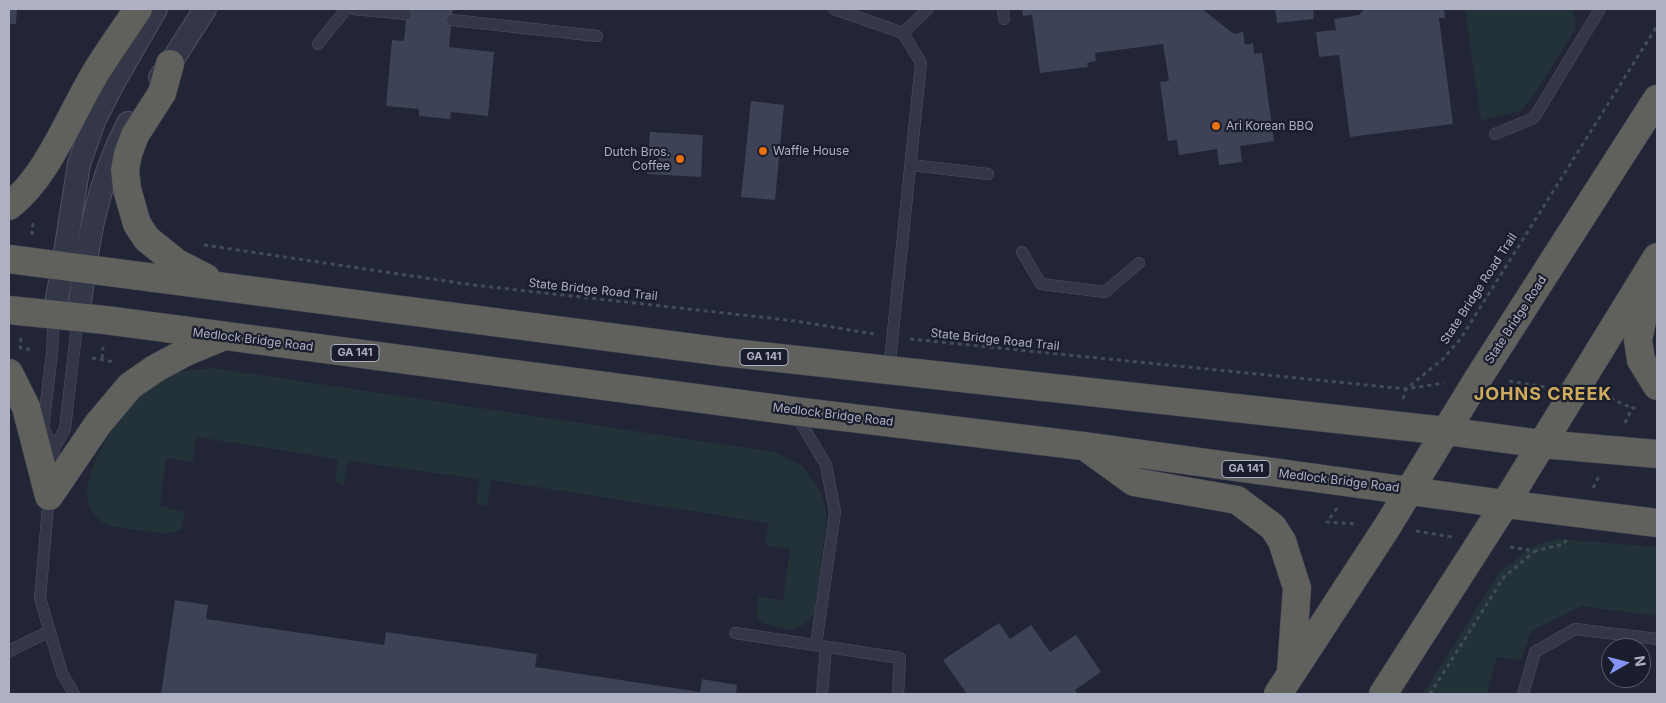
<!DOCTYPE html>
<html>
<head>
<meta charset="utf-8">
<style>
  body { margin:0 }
  #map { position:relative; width:1666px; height:703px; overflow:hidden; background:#212536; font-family:Inter,sans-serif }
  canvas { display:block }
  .frame { position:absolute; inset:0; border:10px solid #aeb1c4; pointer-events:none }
  .north { position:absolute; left:1601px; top:638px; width:50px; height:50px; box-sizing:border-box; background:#1a1d2c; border:1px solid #555869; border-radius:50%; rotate:82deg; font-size:14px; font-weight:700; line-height:20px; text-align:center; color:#aeb1c4 }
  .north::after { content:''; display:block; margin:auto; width:18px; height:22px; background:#8393f4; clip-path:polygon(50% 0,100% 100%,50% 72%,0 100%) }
</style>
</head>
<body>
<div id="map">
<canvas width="1666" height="703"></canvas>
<div class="frame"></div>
<div class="north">N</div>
</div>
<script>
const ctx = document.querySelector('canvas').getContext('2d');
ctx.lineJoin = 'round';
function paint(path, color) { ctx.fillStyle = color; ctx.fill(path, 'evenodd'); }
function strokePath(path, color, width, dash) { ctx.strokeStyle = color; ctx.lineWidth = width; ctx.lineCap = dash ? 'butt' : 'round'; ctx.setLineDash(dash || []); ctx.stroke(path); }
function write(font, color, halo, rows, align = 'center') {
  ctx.font = font + ' Inter,sans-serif'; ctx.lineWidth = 4.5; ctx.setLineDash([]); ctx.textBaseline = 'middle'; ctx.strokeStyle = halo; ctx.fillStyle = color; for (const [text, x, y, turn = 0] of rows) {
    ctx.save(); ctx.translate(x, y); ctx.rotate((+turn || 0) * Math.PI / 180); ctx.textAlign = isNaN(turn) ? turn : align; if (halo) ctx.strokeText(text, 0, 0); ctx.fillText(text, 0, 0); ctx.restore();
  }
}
paint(new Path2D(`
  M1465,9H1573L1576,28L1534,95L1521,111L1481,120Z
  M213,368L774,452L803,466L821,493L827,514L814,615C794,636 787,629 762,623L756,616L759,596L783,601L790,549L765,545L769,523L491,480L487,506L476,504L479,479L348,461L344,485L335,482L338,459L196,437L193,462L166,458L160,506L185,512L181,530C167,536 151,531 136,530C123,528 103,527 94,515C72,486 110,432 127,408C132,402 137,392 143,387C162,372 190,370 213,368Z
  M1559,539L1657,547V616L1581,606L1531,631L1521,660L1497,657L1487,694H1423L1500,571L1536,545Z`), '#233239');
paint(new Path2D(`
  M9,9H17L16,24H9Z
  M407,9H453L449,47L494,52L488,116L451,112L450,119L419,116V109L386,106L392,40L404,41Z
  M1022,9H1202L1234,34L1243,32L1245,45L1253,43L1254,54L1262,53L1274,141L1240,146L1242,162L1219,165L1217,149L1179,155L1177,140L1168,141L1160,82L1169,81L1163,44L1095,53L1096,61L1087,63L1088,67L1040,73L1032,15L1023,16Z
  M1275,9H1313L1314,19L1277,23Z
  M1364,9H1444L1445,18H1439L1453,124L1350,137L1339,55L1319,57L1316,32L1336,30L1334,19L1359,15Z
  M751,101L784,105L775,200L741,197Z
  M650,132L703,135L701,177L647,174Z
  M175,600L208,605L206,619L384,645L386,632L537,654L535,667L700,692L702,679L737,685L736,694H161Z
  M999,623L1010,639L1031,625L1050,652L1076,635L1101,672L1075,690L1078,694H967L943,660Z`), '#3d4257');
const service = new Path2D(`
  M353,9L406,14
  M834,9L903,33L921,63L889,370
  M1003,9L1004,19
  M452,20L597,36
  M903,33L928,9
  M318,44L346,9
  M1495,134L1534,118L1600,9
  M911,165L988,174
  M1022,252L1041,284L1105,292L1139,263
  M795,413L826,465L835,512L816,645
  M54,448L43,428L52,353L54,315
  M52,469L54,448L65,429L78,317
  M49,495L40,598L62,673L74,694
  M735,633L900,658L898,694
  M9,651L50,631
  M822,694L826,647
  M1523,694L1535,652L1575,629L1657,639`);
const minor = new Path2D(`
  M160,77L170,64L205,9
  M54,315L63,265L79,164L95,119L114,82L156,9
  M78,317C87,247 95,187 128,123`);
const trunk = new Path2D(`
  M170,64L162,93L135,135L128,154L125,170L127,189L137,224L147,239L177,263L206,278
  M9,206C47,178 71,113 96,72C109,51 124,30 138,9
  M9,259L724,352L1446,431L1542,444L1657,454
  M1645,281L1644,312L1638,340L1641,360L1657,386
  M9,310L105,320L794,411L1083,446L1505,504L1657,523
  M9,373L26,407L49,496
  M1087,448L1134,482L1237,500L1273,527L1282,541L1297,588L1291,671
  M49,496L98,424L130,386L156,368L188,351L224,336
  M1278,694L1387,527L1479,377L1657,99
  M1383,694L1505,504L1657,257`);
strokePath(service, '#4e5262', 12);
strokePath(minor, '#4e5262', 24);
strokePath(trunk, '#3e4252', 29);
strokePath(new Path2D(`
  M32,235L33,222
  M204,245L473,285L796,321L874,334
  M21,338L20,348L34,350
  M910,339L1406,389L1443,359L1461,338L1657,26
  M92,358L115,362
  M102,358L103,347
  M1509,381L1545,387
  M1603,395L1632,408
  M1403,399L1406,389L1444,383
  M1625,423L1632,408H1639
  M1593,488L1599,476
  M1337,508L1327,522L1356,524
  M1416,531L1452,537
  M1510,547L1535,551L1564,544L1567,538
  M1430,694L1504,577L1535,551`), '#404d55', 3, [4, 4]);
strokePath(service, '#343747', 11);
strokePath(minor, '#343747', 22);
strokePath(trunk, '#60605c', 28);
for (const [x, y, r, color] of [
  [1216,126,5,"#e8710a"],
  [763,151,5,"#e8710a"],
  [680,159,5,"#e8710a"]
]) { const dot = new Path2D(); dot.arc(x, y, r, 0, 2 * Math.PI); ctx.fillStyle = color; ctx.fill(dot); strokePath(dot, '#1a1d2c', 2); }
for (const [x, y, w] of [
  [355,353,48],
  [764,357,48],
  [1246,469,48]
]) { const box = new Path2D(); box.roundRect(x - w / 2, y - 8.5, w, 17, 4); ctx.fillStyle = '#1a1d2c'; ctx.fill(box); strokePath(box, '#aeb1c4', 1); }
write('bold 11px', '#aeb1c4', null, [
  ["GA 141",355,353],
  ["GA 141",764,357],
  ["GA 141",1246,469]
]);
write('12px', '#aeb1c4', '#1a1d2c', [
  ["Ari Korean BBQ",1226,126],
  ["Waffle House",773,151],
  ["Dutch Bros.",670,152,"right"],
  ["Coffee",670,166,"right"]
], 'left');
write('12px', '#aeb1c4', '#1a1d2c', [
  ["State Bridge Road Trail",1479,289,-57],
  ["State Bridge Road Trail",593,290,6],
  ["State Bridge Road",1516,320,-57],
  ["Medlock Bridge Road",253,340,7],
  ["State Bridge Road Trail",995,340,6],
  ["Medlock Bridge Road",833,415,7],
  ["Medlock Bridge Road",1339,481,7]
]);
ctx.letterSpacing = '1px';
write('bold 18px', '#cfab5e', '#1a1d2c', [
  ["JOHNS CREEK",1543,395]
]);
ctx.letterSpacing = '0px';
</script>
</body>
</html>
